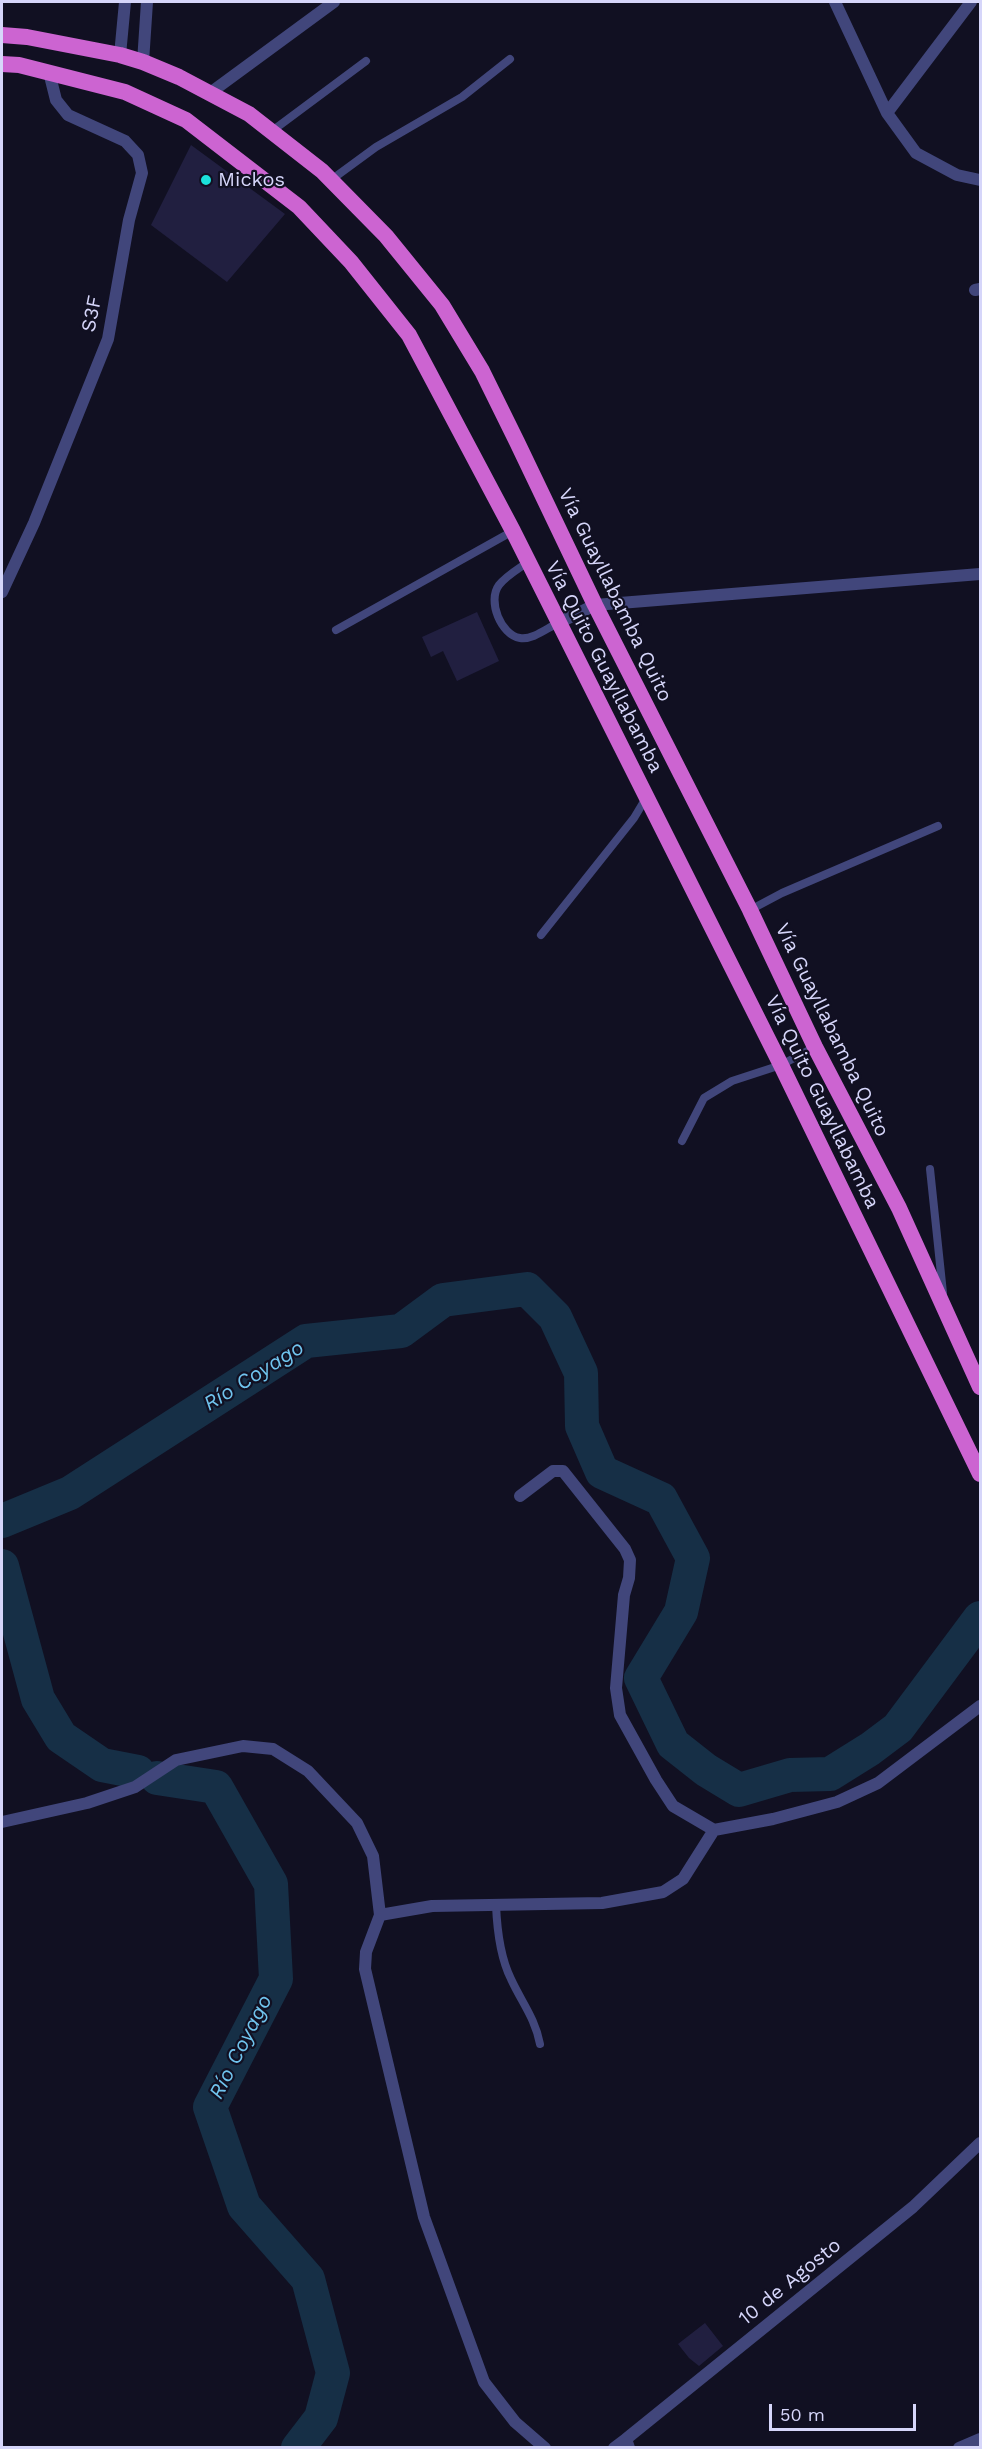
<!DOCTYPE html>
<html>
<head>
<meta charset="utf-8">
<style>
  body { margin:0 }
  #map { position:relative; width:982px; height:2449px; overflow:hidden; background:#111022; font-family:"Work Sans",sans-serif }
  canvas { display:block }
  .frame { position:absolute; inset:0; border:3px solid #d6d6fa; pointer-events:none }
  .scale { position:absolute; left:769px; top:2404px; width:147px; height:27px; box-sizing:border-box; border:3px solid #d6d6fa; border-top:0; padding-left:8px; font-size:18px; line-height:21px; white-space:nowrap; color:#d6d6fa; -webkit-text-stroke:4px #111022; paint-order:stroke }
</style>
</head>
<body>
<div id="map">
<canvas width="982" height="2449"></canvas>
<div class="frame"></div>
<div class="scale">50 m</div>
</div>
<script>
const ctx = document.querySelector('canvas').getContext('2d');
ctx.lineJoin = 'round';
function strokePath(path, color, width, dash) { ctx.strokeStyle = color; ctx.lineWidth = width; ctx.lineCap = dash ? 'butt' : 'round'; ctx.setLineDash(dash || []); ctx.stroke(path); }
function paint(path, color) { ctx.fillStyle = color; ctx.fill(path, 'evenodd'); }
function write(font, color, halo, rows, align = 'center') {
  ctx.font = font + ' "Work Sans",sans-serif'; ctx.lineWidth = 4.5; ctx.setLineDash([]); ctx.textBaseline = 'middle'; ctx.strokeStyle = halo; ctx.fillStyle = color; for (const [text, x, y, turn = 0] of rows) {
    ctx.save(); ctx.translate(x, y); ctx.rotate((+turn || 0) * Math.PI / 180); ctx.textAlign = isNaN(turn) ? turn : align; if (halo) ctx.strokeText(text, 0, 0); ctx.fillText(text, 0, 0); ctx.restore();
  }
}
strokePath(new Path2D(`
  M2,1521L70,1493L306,1341L401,1331L443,1300L527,1289L555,1317L581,1373L582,1426L602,1472L661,1499L693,1558L681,1612L641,1678L673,1744L706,1770L739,1790L790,1775L830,1774L870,1749L898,1728L980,1618
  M2,1566L38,1699L61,1737L102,1765L138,1772
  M157,1778L216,1787L271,1884L276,1979L210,2107L244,2206L308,2279L333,2373L321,2418L298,2448`), '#162f46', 34);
paint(new Path2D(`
  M191,145L285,214L227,282L151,225Z
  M477,612L499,661L457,681L443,651L431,657L422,637Z
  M705,2323L723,2346L699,2366L689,2358L678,2344Z`), '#211f40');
strokePath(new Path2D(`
  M272,131L366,61
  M331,180L376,147L462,97L510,59
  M528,562C518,569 506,576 499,585C487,601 501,635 520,638C533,640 547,628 558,623
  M336,630L513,531
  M750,910L782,893L938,826
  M541,935L634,818L646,798
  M682,1141L704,1098L732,1081L781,1065L815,1047
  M930,1169L943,1293
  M496,1905C497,1929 500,1957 511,1979C522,2003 535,2018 540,2044`), '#41467b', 8);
strokePath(new Path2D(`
  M835,2L887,113L916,153L957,175L980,180
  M120,55L125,2
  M143,62L147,2
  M210,93L334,2
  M887,113L971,2
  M975,290L980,289
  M2,592L34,523L108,339L129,220L142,173L138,155L125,141L68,115L56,100L49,72
  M558,623L595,605L980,574
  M520,1496L553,1471H563L625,1549L630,1560L629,1578L624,1595L616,1688L620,1715L656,1780L673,1806L714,1830
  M2,1822L87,1803L135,1787L176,1760L243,1746L273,1749L308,1771L357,1823L373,1856L380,1915L366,1952L365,1969L424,2217L484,2382L515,2422L545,2448
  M380,1915L432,1906L602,1903L663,1892L683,1879L714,1830L773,1819L837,1802L878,1783L980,1706
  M614,2448L626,2439
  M629,2448L626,2439L913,2207L980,2143
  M959,2448L980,2439`), '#41467b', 12);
strokePath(new Path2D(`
  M2,35L27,37L120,55L143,62L179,77L249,114L322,171L386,236L442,305L482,371L517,442L595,605L750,910L815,1047L899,1208L980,1387
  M2,64L19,65L125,92L186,120L299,207L351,262L409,335L513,531L781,1065L980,1474`), '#cc64d1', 16);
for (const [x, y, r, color] of [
  [206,180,6,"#1be1db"]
]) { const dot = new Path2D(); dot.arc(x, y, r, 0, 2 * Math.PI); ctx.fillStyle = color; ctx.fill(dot); strokePath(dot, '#111022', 2); }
write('20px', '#d6d6fa', '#111022', [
  ["Mickos",218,180]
], 'left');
write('20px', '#d6d6fa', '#111022', [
  ["S3F",92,314,-79],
  ["Vía Guayllabamba Quito",615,595,64],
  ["Vía Quito Guayllabamba",604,667,63],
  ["Vía Guayllabamba Quito",832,1030,64],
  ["Vía Quito Guayllabamba",822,1102,64],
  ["10 de Agosto",790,2282,-39]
]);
write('italic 21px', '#70c4ee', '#111022', [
  ["Río Coyago",254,1376,-32],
  ["Río Coyago",241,2047,-63]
]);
</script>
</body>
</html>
